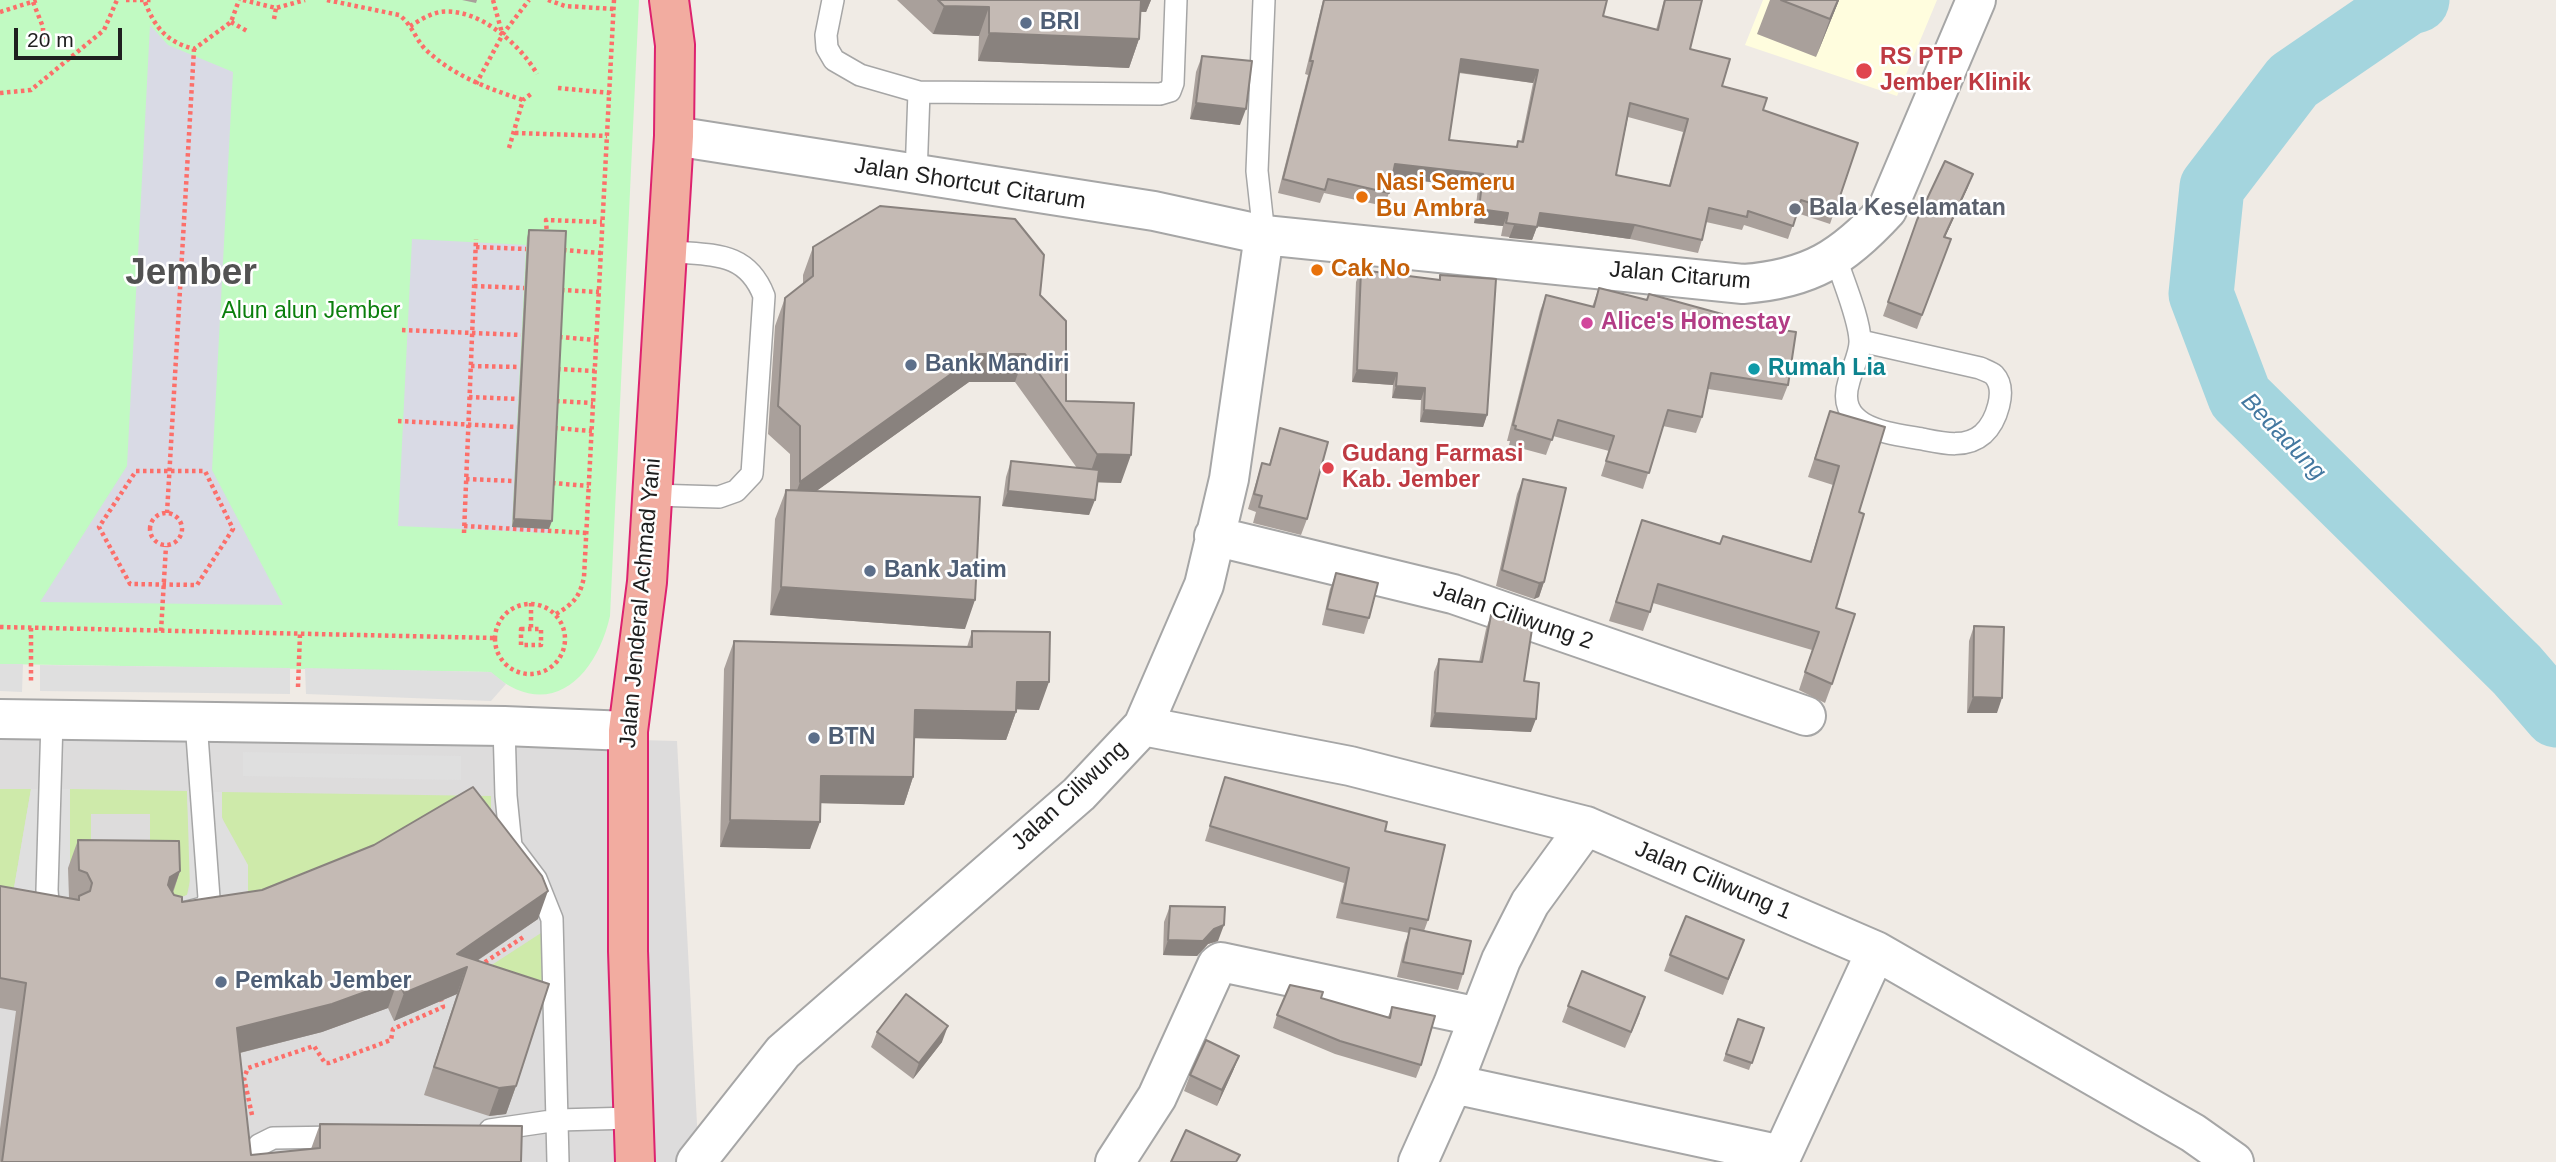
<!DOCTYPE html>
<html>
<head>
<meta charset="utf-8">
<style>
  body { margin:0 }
  #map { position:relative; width:2556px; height:1162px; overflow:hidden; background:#f0ebe5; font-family:Arial,sans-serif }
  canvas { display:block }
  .scale { position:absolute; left:14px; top:28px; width:108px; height:32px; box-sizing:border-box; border:4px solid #1f1f1f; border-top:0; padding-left:9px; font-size:21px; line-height:24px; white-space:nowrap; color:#1f1f1f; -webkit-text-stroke:5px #fff; paint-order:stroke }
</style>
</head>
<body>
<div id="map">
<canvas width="2556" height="1162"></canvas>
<div class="scale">20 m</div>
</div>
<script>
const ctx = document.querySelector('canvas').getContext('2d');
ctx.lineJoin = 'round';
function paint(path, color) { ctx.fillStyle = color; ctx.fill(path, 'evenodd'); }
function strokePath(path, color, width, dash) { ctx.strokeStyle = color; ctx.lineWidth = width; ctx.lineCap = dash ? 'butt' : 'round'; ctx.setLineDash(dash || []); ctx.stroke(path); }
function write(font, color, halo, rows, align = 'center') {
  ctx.font = font + ' Arial,sans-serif'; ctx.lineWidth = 5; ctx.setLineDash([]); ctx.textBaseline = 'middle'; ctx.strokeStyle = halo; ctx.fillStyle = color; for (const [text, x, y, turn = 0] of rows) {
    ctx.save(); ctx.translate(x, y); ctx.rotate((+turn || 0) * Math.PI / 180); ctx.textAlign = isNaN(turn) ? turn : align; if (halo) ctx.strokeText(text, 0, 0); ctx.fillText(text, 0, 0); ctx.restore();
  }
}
paint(new Path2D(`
  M0,723L677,741L699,1162H0Z`), '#dddcdc');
paint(new Path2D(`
  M1763,0H1937L1897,96L1745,45Z`), '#fffdde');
paint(new Path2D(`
  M0,789H31L9,917L0,916Z
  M70,789L187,791L191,876L187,895L170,902L150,868V814H91V868H68Z
  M222,792L491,796V811L252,918L222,817Z
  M541,933L543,1009L464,983Z`), '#ceeaaa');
paint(new Path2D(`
  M0,0H639L610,616C596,678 549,724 490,672L0,664Z`), '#c1fac2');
paint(new Path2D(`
  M0,664H23L22,692L0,691Z
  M40,665L290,668V694L40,691Z
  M305,668L491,672L506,684L491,701L306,694Z
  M243,752L461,756V780L243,776Z
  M31,789H70V928L9,917Z
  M187,791L222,792V818L248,865V908L170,902L187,895L190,889Z`), '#dfdfdf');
paint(new Path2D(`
  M150,25L168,45L233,72L212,470L283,605L40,602L127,466Z
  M412,239L526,245L512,526L549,529V533L398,526Z`), '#d9dae5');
strokePath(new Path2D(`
  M2417,0L2407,3L2293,81L2212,187L2201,294L2240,397L2517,670L2556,715`), '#a4d5de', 65);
const service = new Path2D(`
  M833,0L826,35L827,48L834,60L860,75L919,92L1160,94L1170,91L1173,83L1176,0
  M1264,0L1257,171L1264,235
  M916,176L919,92
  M1836,258C1843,281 1859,317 1860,340C1861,352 1852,369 1849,381C1834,429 1889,433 1922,439C1942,443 1966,449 1983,434C1996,422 2008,390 1994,375C1991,372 1984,370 1980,368L1861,341
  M653,495L719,497L736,491L752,474L764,296C746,249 709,256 666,251
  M52,720L47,890L48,902L56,910L63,911
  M504,726L506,796L511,846L536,879L552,919L558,1162
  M187,912L206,907L209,898L196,722
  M490,1130L558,1120L633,1118
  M254,1162L259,1145L273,1138L342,1137`);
const minor = new Path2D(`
  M674,136L1154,211L1264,235L1743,284C1810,279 1843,258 1887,210L1976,0
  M1214,536L1453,594L1806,716
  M0,719L504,726L628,731
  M1143,726L1350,766L1586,826L1876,951L2193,1133L2234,1162
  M1453,1084L1782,1155L1876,951
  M696,1162L783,1052L1079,794L1143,726L1204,585L1229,479L1264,235
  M1115,1162L1157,1097L1217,965L1221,962L1479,1017
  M1418,1162L1453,1084L1501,960L1530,903L1586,826`);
const trunk = new Path2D(`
  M635,1162L628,951V731L647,582L674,136L675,45L669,0`);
strokePath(service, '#a6a6a6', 24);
strokePath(minor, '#a6a6a6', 42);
strokePath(trunk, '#dd226f', 42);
strokePath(new Path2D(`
  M126,0H151
  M243,0L276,8L305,0
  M327,0L399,15C412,24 415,39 426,50C454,76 487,88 523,100
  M493,0L502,33
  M548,0L565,6L614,9
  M33,2L43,27V40
  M145,2C155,28 167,42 194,49L231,22L239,0
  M0,12L38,0
  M274,19L276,8
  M231,22L247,31
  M410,26C419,21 429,14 440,12C478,7 520,44 537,74
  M476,84L503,34L529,0
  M558,88L610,93
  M0,93L31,90L104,30L117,0
  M515,133L607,136
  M509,148L523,100L531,94
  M547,236L546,220L602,222
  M476,247L526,249
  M563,250L601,253
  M474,286L524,288
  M561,290L599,292
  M402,330L521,335
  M559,337L596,340
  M471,366L520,367
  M557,369L595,371
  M469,397L518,399
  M556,401L593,403
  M398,421L517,427
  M554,428L592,431
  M136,471H205L233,529L197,585L130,584L99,527Z
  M466,479L514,481
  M552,483L589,486
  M167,513L194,49
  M150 529a16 16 0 1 1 32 0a16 16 0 1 1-32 0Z
  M464,526L587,533
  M464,533L476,239
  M531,603V629
  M495 639a35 35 0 1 1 70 0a35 35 0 1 1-70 0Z
  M556,614C573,604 580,597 584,577L614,0
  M0,627L494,638
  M31,628V684
  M521,629H541V645H521Z
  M161,631L166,546
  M298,687L300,634
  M479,966L525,936
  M252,1115L244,1078L248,1068L314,1046L325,1063H329L391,1040L393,1029L443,1007L440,996`), '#fc6f6a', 4.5, [3.5, 3.5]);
strokePath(service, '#fff', 21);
strokePath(minor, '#fff', 38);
strokePath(trunk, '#f2aca0', 38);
paint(new Path2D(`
  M462,0H477L476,3Z
  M897,0H1151L1146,12H1141L1139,39L1129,68L978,61L979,36L933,34Z
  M1323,0H1607L1603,16L1656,30L1664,0H1702L1690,49L1722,86L1763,110L1858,143L1830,224L1797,213L1788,239L1744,225L1742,230L1706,222L1702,240L1698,253L1630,239L1537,226L1532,240L1501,236L1503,226L1474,223L1478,188L1392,177L1389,193L1384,206L1324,193L1320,203L1278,193L1308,75L1305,74ZM1459,73L1533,83L1521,142L1518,141L1516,147L1449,140ZM1628,117L1683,132L1669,185L1616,175Z
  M1770,0H1839L1816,57L1757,34Z
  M1202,56L1240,125L1190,119L1196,72Z
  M1968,187L1945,237L1951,239L1917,329L1883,316L1917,220Z
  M529,230L549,529L512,527L527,238Z
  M813,247L1040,295L1066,401L1121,483L1097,482L1089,515L1002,506L1006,477L1011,461L1077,468L1015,382H969L816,491L965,629L770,615L775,519L786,490H790V454L768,434L775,326L785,298L803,284V275Z
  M1361,270L1439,280L1440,275L1487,415L1483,427L1420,422L1421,400L1392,398L1393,385L1352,382L1356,282Z
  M1599,288L1647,300L1649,294L1720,321L1788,385L1782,400L1708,389L1702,417L1696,433L1663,426L1643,489L1601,476L1609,451L1553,436L1546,455L1509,445L1510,441H1507L1540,311L1546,295L1592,307Z
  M1830,411L1859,512L1836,608L1832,684L1825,703L1799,690L1812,650L1653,603L1643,631L1609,621L1642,520L1720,543L1810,562L1833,485L1808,477Z
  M1280,428L1307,519L1301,535L1253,523L1256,512L1248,509L1257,479L1262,463L1269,465Z
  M1523,479L1544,582L1539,597L1534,599L1496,586L1517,494Z
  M1336,573L1369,618L1364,634L1322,625L1330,589Z
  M1491,615L1524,681L1531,732L1430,727L1434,672L1439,659L1479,662L1486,629Z
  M1974,626L1997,713H1967L1969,641Z
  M972,631L1039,710L1016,709V712L1006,740L914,738L913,777L904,805L821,803L810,849L720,847L724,669L734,641L967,647Z
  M1225,777L1385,831L1428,920L1424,931L1463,974L1458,990L1397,977L1405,943L1409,933L1336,918L1344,883L1205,841Z
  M78,840L180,871L173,893L182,902L538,919L477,961L516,1086L506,1114L489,1116L424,1095L457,994L394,1021L388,1008L322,1032L240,1053L251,1155L311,1149L320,1124L521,1162H0V1129L16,1011L0,1008V886L69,898L68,868Z
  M1170,906L1218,941L1208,944L1197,956L1163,955L1164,922Z
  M1744,940L1723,995L1664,971L1670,955Z
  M1321,998L1388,1017L1392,1007L1421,1065L1416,1078L1335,1054L1273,1028L1277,1015Z
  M1568,1006L1640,1013L1625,1048L1562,1022Z
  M1738,1019L1764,1028L1749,1070L1723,1061Z
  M877,1032L942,1042L913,1079L871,1047Z
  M1239,1056L1233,1071L1217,1106L1184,1091L1190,1075Z`), '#a9a09b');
paint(new Path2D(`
  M1136,0H1151L1146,12L1132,11Z
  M1838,0H1839L1816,57L1830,19Z
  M944,6L989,7L979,36L933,34Z
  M989,33L1139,39L1129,68L978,61Z
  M1461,59L1538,70L1533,83L1457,72Z
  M1196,103L1246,109L1240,125L1190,119Z
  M1395,164L1483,174L1478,188L1390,177Z
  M1973,174L1968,187L1939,250L1944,237Z
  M1479,209L1508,213L1503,226L1474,223Z
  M1540,213L1635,225L1630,239L1535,226Z
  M1514,225L1537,227L1532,240L1509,238Z
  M979,354H1025L1015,382H969L790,510L800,482Z
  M1357,370L1397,373L1393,385L1352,382Z
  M1396,386L1425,388L1421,400L1392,398Z
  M1424,410L1487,415L1483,427L1420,422Z
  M1097,454L1131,455L1121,483L1087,482Z
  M1008,491L1095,500L1089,515L1002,506Z
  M514,519L552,521L549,529L512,527Z
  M1544,582L1539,597L1534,599L1539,583Z
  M781,587L975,600L965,629L770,615Z
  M1017,682H1049L1039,710L1007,709Z
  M1973,697L2002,698L1997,713H1967Z
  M915,710L1016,712L1006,740L905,738Z
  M1435,713L1536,719L1531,732L1430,727Z
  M821,776L913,777L904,805L812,803Z
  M730,820L820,822L810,849L720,847Z
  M180,871L170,899L160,905L170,877Z
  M548,891L538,919L466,968L457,994L394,1021L404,993L457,954Z
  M1224,925L1218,941L1208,944L1197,956L1163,955L1168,940L1214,929Z
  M398,980L388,1008L322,1032L227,1056L237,1028Z
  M948,1026L942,1042L913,1079L919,1063Z
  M1239,1056L1233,1071L1217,1106L1222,1090Z
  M516,1086L506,1114L489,1116L499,1088Z`), '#89827e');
const building = new Path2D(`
  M938,0H1141L1139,39L989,33V7L944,6Z
  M1324,0H1607L1603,16L1658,30L1665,0H1702L1690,49L1730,59L1722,86L1767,98L1763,110L1858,143L1835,211L1801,200L1793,226L1748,211L1747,217L1709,208L1702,240L1635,225L1540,213L1537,227L1506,223L1508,213L1479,209L1483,174L1395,164L1389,193L1328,179L1325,190L1283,179L1313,61H1310ZM1461,59L1538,70L1523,142L1518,141L1517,147L1449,140ZM1630,103L1688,119L1670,186L1616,175Z
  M1781,0H1838L1830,19Z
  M1202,56L1252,61L1246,109L1196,103Z
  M1945,161L1973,174L1944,237L1951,239L1922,315L1888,302L1917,220Z
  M880,206L1015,219L1044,255L1040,295L1066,321V401L1134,403L1131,455L1097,454L1025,354H979L800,482V426L778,406L785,298L813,276V247Z
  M529,230L566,231L552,521L514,519Z
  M1361,270L1440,280V275L1496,279L1487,415L1424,410L1425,388L1396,386L1397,373L1357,370Z
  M1599,288L1647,300L1649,294L1722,314L1720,321L1796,332L1788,385L1711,373L1702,417L1668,410L1649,473L1606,461L1614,436L1558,420L1552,440L1515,429L1516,426L1513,425L1546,295L1594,307Z
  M1830,411L1885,427L1859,512L1864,514L1836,608L1855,614L1832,684L1805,672L1819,632L1658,584L1650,612L1616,602L1642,520L1720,544L1723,536L1811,562L1839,466L1815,459Z
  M1280,428L1328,442L1307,519L1259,507L1262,496L1254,494L1262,463L1270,465Z
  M1011,461L1099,470L1095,500L1008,491Z
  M1523,479L1566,488L1544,582L1539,583L1502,570Z
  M786,490L980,497L975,600L781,587Z
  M1336,573L1378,583L1369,618L1327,609Z
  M1491,615L1532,629L1524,681L1539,683L1536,719L1435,713L1439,659L1482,662Z
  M1974,626L2004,627L2002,698L1973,697Z
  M972,631L1050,632L1049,682H1017L1016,712L915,710L913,777L821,776L820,822L730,820L734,641L972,647Z
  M1225,777L1387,822L1385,831L1445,845L1428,920L1342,903L1349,868L1210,826Z
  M473,787L542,876L548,891L457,954L549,984L516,1086L499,1088L434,1067L467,967L404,993L398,980L332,1004L237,1028L251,1155L320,1148V1124L522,1126L521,1162H2L26,983L0,978V886L79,900V896L90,891L92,883L87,873L79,870L78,840L179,841L180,871L170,877L168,885L174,895L182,897V902L262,890L374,845Z
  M1170,906L1225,907L1224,925L1214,929L1203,941L1168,940Z
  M1686,916L1744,940L1728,979L1670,955Z
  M1410,928L1471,941L1463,974L1403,962Z
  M1582,971L1645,997L1631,1032L1568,1006Z
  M1290,985L1323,992L1321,998L1390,1018L1392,1007L1435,1016L1421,1065L1340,1041L1277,1015Z
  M906,994L948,1026L919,1063L877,1032Z
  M1738,1019L1764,1028L1752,1063L1726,1054Z
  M1206,1040L1239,1056L1222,1090L1190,1075Z
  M1186,1130L1240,1155L1236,1162H1171Z`);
paint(building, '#c4bab4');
strokePath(building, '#89827e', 2);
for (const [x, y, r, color] of [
  [1026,23,7,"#5c6f8a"],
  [1864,71,9,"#e0444e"],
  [1362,197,7,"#e8710a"],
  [1795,209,7,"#6b7280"],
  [1317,270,7,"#e8710a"],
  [1587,323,7,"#d1479c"],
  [911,365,7,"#5c6f8a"],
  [1754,369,7,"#0f9aa8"],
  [1328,468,7,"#e0444e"],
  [870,571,7,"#5c6f8a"],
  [814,738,7,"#5c6f8a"],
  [221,982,7,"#5c6f8a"]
]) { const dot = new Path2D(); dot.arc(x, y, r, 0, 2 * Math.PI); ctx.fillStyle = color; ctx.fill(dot); strokePath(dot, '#fff', 2.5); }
write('bold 23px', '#4e5e75', '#fff', [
  ["BRI",1040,23],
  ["Bank Mandiri",925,365],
  ["Bank Jatim",884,571],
  ["BTN",828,738],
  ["Pemkab Jember",235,982]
], 'left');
write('bold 23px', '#be3a42', '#fff', [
  ["RS PTP",1880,58],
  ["Jember Klinik",1880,84],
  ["Gudang Farmasi",1342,455],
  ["Kab. Jember",1342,481]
], 'left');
write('23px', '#1f1f1f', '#fff', [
  ["Jalan Shortcut Citarum",970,184,9],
  ["Jalan Citarum",1680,276,5],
  ["Jalan Jenderal Achmad Yani",641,603,-85],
  ["Jalan Ciliwung 2",1513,616,19],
  ["Jalan Ciliwung",1070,796,-43],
  ["Jalan Ciliwung 1",1713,881,23]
]);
write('bold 23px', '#c56008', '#fff', [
  ["Nasi Semeru",1376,184],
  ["Bu Ambra",1376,210],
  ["Cak No",1331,270]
], 'left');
write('bold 23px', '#5b616d', '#fff', [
  ["Bala Keselamatan",1809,209]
], 'left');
write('23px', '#0a7f0c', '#fff', [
  ["Alun alun Jember",311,312]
]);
write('bold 23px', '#b23c85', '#fff', [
  ["Alice's Homestay",1601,323]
], 'left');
write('bold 23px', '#0d838f', '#fff', [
  ["Rumah Lia",1768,369]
], 'left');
write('italic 24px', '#4378a0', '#fff', [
  ["Bedadung",2283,437,46]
]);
write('bold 37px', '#525252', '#fff', [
  ["Jember",191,274]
]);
</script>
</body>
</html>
